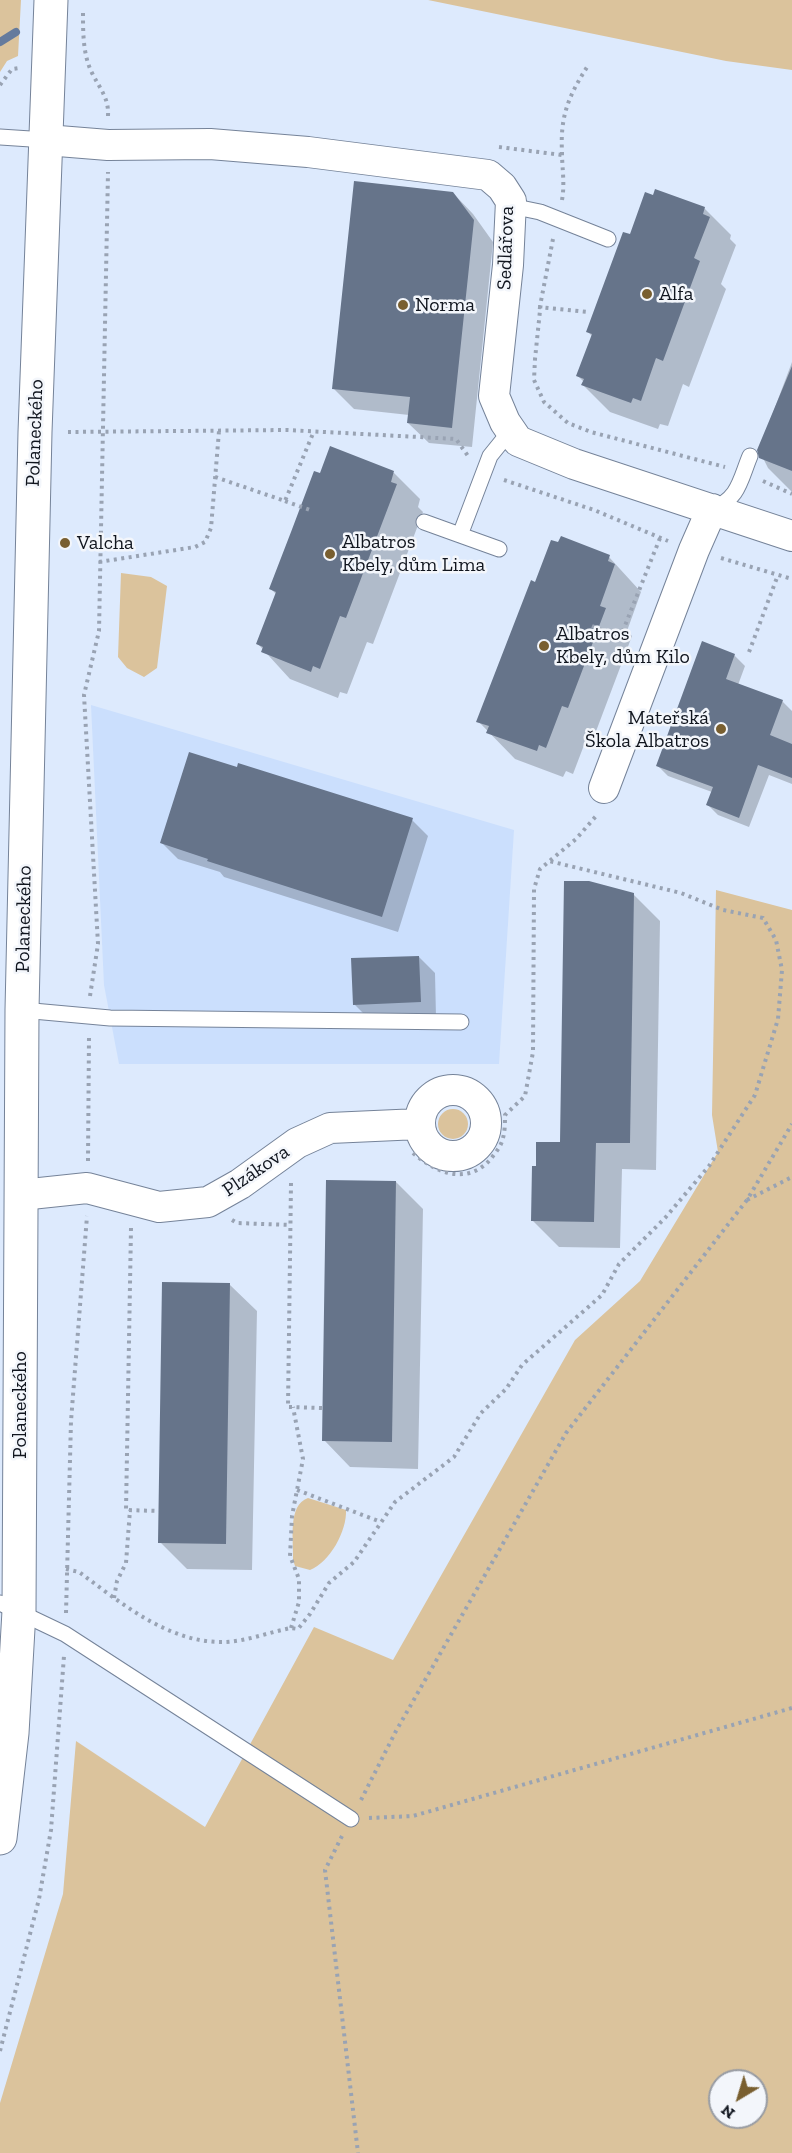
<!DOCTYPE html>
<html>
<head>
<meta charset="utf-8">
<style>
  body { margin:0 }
  #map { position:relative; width:792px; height:2153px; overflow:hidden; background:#ddeafd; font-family:"Zilla Slab",serif }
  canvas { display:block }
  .north { position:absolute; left:708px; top:2069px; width:60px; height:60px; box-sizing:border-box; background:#f3f6fb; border:2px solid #989ca3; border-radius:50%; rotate:218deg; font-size:16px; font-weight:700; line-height:24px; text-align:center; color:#10151e }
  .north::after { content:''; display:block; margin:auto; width:21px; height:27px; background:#795f30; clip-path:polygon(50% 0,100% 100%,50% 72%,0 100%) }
</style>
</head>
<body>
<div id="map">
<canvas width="792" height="2153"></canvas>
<div class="north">N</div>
</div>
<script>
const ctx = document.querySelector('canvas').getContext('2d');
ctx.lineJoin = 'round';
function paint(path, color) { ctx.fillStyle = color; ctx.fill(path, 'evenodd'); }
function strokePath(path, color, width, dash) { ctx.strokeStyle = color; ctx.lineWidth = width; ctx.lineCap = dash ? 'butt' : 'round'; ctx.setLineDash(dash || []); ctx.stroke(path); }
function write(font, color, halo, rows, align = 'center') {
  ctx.font = font + ' "Zilla Slab",serif'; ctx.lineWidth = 5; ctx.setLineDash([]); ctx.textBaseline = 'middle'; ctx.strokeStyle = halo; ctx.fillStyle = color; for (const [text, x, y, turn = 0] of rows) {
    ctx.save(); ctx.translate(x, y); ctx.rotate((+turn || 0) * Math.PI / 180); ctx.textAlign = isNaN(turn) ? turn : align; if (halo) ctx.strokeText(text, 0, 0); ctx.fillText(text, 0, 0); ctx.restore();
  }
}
paint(new Path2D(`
  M91,705L514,830L499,1064H119L104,985Z`), '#cbdffd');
paint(new Path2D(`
  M0,0H21L18,56L7,61L0,72Z
  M428,0H792V70L726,61Z
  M121,573L151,577L167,586L157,668L144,677L127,668L118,657Z
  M716,890L792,910V2153H0V2103L63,1894L76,1741L205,1827L314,1627L393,1660L575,1340L640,1281L718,1152L712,1115ZM720,2081H756V2117H720Z
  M438 1124a15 15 0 1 1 30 0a15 15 0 1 1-30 0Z
  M308,1498L346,1510C347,1531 330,1562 310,1570L295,1566L293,1560C294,1541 287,1505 308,1498Z`), '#dbc39c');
paint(new Path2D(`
  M453,193L473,214L493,242L472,447L429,443L408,423L409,415L354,409L334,389Z
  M704,208L731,235L730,239L736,245L721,284L726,289L689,387L683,384L668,426L660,424L658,429L610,412L583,385L584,382L578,376L593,337L587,331L631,236Z
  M792,362V492L768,468L759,450Z
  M394,473L420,499L418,507L423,512L373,644L367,642L347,694L340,692L338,698L290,679L258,644L276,594L271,589L321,475Z
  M609,557L641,592L627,631L632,636L595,734L589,732L573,774L566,771L563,777L515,759L478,721L536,583Z
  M734,655L745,666L738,685L782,701L792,711V784L769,775L749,827L718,815L708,805L712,792L668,776L657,765Z
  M239,764L412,820L428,836L398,932L224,877L220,872L178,859L162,843L238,769Z
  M633,894L660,921L656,1170L622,1169L620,1248L559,1247L532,1220L537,1168L562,1144Z
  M419,957L435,973L436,1017L370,1020L354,1004Z
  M396,1182L423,1209L418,1469L350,1467L324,1440Z
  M230,1285L257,1311L252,1570L187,1569L160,1542Z`), '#0003');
strokePath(new Path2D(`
  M0,42L16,32`), '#657b9d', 8);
paint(new Path2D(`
  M354,181L453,192L474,220L452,428L407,423L410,397L332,389Z
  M655,189L705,207L703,214L710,217L694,258L700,261L663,361L656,358L641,401L633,398L631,403L581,385L584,379L576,376L592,334L586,332L623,232L630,234L645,192L653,195Z
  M792,366V471L759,458L757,450Z
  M330,446L394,471L391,482L397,484L346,618L340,616L320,669L313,666L311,672L261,652L263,647L256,644L276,592L269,589L291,532L314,471L320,473Z
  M561,536L610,555L608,561L615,564L600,606L606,608L568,708L562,706L546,748L539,745L537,751L486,733L489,726L476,722L531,580L535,582L551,540L558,542Z
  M702,641L735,654L726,679L783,700L770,735L792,744V778L758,765L739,818L706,805L713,787L656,766Z
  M189,752L237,767L238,763L413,818L382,917L207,861L208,859L160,843Z
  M564,881H589L634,893L630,1143H596L594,1222L531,1221L532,1166H536V1142H560Z
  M419,956L421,1002L353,1005L351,958Z
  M326,1180L396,1181L392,1442L322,1441Z
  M162,1282L230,1283L226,1544L158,1543Z`), '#66748a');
const service = new Path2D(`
  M0,137L46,140
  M511,206L540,212L608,239
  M712,509C739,499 740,480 750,456
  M424,522L460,535
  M499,549L460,535L490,456L511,430
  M22,1010L110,1018L461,1022
  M0,1603L65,1634L351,1819`);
const minor = new Path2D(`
  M46,140L108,145L210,144L308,152L488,175L502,187L511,201L508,265L494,396L505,422L518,441L574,464L792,536
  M604,788L694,550L712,509
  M420 1123a33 33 0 1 1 66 0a33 33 0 1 1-66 0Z
  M21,1195L87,1188L159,1207L208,1202L240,1184L297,1143L330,1128L419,1124`);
const tertiary = new Path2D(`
  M0,1838L12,1733L19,1611L22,1010L35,432L51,0`);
strokePath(service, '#758399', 17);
strokePath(minor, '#758399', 32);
strokePath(tertiary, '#758399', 35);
strokePath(new Path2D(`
  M83,13C83,33 83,55 92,73C100,89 109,98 108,116
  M0,85L12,69L19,68
  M499,147L562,155
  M562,200C565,183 562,169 562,152C560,115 569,95 589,64
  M553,239L541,301L535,359L534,380L544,402L568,423L591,432L725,467
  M538,307L588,312
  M68,432L287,430L456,439L468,456
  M215,477L285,501L314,431
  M504,480L594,510L668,541
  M763,481L792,494
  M285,501L313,511
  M721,558L792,579
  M99,562L195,547L205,542L211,528L219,431
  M592,626L620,638L660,538
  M749,652L778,575
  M90,996L98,944L84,695L99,631L108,172
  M413,1153C435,1172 464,1185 488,1162C494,1155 501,1147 503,1138C505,1131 505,1122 505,1115L525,1096L533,1052L534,889L540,869L576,839L597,815
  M88,1161L89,1036
  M291,1183L288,1407L323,1408
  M747,1200L792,1177
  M232,1220L237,1223L290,1225
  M131,1228L126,1510L159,1511
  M297,1490L381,1522
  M66,1569L79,1572C120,1602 168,1643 223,1642C245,1642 269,1632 291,1628L298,1629L310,1614L329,1583L354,1562L395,1502L454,1457L481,1413L506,1389L522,1365L602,1295L619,1264L665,1218L709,1166L755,1095L778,1019L782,970L776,940L763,918L723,910L681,893L549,861
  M114,1598L117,1581L126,1563L130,1510
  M66,1613L71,1421L87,1216
  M291,1628L299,1602V1579L290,1556L292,1516L303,1459L293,1407
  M361,1800L396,1731L566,1433L747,1200L792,1124
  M369,1818L413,1816L792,1708
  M342,1836L325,1870L358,2153
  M0,2051L39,1899L51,1830L64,1656`), '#99a3b3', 4, [3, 4.5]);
strokePath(service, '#fff', 15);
strokePath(minor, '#fff', 30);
strokePath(tertiary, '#fff', 33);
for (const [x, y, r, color] of [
  [647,294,6,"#795f30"],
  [403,305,6,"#795f30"],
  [65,543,6,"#795f30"],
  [330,554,6,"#795f30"],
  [544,646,6,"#795f30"],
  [721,729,6,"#795f30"]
]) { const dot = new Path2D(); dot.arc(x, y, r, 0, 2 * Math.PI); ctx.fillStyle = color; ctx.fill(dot); strokePath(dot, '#f3f6fb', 2); }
write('20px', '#10151e', '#f3f6fb', [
  ["Sedlářova",506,248,-88],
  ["Polaneckého",35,433,-88],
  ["Polaneckého",24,919,-89],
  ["Plzákova",256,1171,-34],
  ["Polaneckého",20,1405,-90]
]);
write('20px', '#10151e', '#f3f6fb', [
  ["Alfa",659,294],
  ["Norma",415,305],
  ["Albatros",342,542],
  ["Kbely, dům Lima",342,565],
  ["Valcha",77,543],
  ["Albatros",556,634],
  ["Kbely, dům Kilo",556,657],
  ["Mateřská",709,718,"right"],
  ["Škola Albatros",709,741,"right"]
], 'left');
</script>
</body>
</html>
